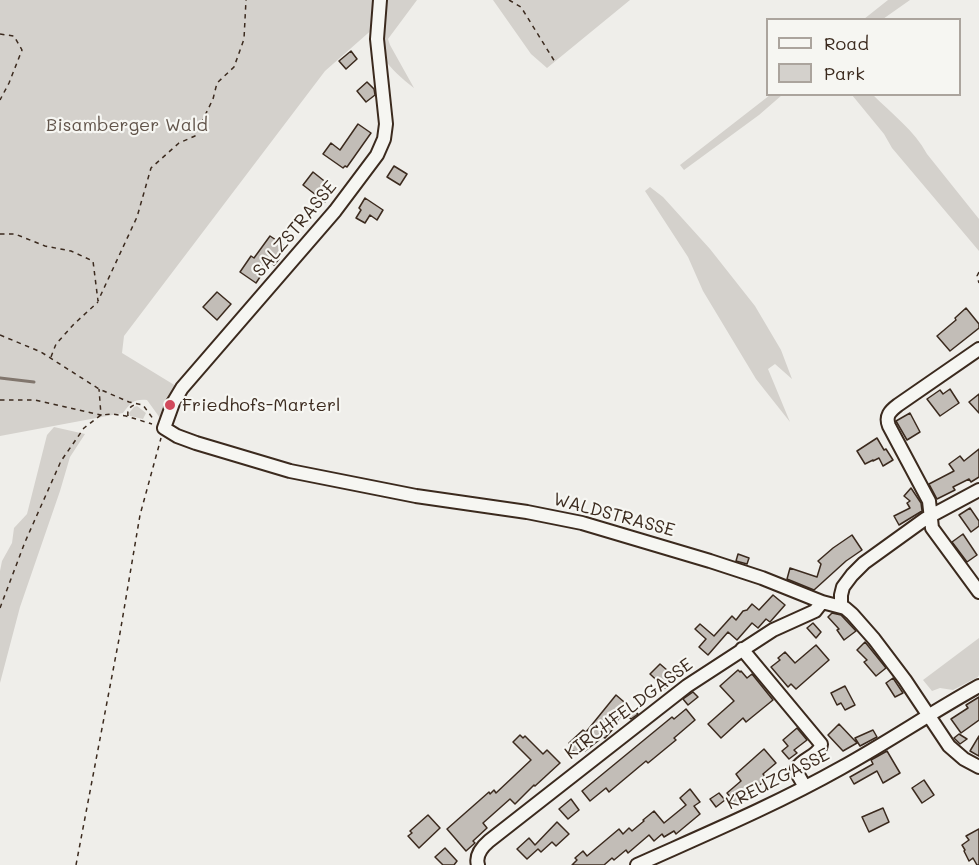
<!DOCTYPE html>
<html>
<head>
<meta charset="utf-8">
<style>
  body { margin:0 }
  #map { position:relative; width:979px; height:865px; overflow:hidden; background:#efeeea; font-family:Mali,sans-serif }
  canvas { display:block }
  .legend { position:absolute; left:766px; top:18px; width:195px; height:78px; box-sizing:border-box; background:#f6f6f2; border:2px solid #aba49d; margin:0; padding:8px 10px; list-style:none; font-size:18px; color:#3b2a1e }
  .legend li { display:flex; align-items:center; gap:12px; height:30px }
  .legend b { width:30px; border:2px solid #aba49d }
</style>
</head>
<body>
<div id="map">
<canvas width="979" height="865"></canvas>
<ul class="legend">
<li><b style="height:8px;background:#f6f6f2"></b>Road</li>
<li><b style="height:16px;background:#d4d1cc"></b>Park</li>
</ul>
</div>
<script>
const ctx = document.querySelector('canvas').getContext('2d');
ctx.lineJoin = 'round';
function paint(path, color) { ctx.fillStyle = color; ctx.fill(path, 'evenodd'); }
function strokePath(path, color, width, dash) { ctx.strokeStyle = color; ctx.lineWidth = width; ctx.lineCap = dash ? 'butt' : 'round'; ctx.setLineDash(dash || []); ctx.stroke(path); }
function write(font, color, halo, rows, align = 'center') {
  ctx.font = font + ' Mali,sans-serif'; ctx.lineWidth = 4.5; ctx.setLineDash([]); ctx.textBaseline = 'middle'; ctx.strokeStyle = halo; ctx.fillStyle = color; for (const [text, x, y, turn = 0] of rows) {
    ctx.save(); ctx.translate(x, y); ctx.rotate((+turn || 0) * Math.PI / 180); ctx.textAlign = isNaN(turn) ? turn : align; if (halo) ctx.strokeText(text, 0, 0); ctx.fillText(text, 0, 0); ctx.restore();
  }
}
paint(new Path2D(`
  M0,0H378L375,27L325,71L124,336L122,353L176,386L163,417L160,418L147,400C133,399 131,403 123,413L0,436Z
  M381,0H417L388,39L390,45L414,88C402,79 391,69 382,56Z
  M493,0H630L547,68L531,54Z
  M888,0H910L883,19H864Z
  M770,95H782L759,115L684,170L680,165Z
  M852,95H873C892,114 914,130 927,154L979,219V251L892,148L884,134Z
  M650,187L663,197L710,249L755,306L781,350L792,379L775,364L768,369L790,422L756,379L703,291L688,257L645,191Z
  M137,406L146,413L143,419L130,416L129,413L134,407Z
  M54,427L85,434L70,457L60,491L20,607L0,683V571L2,561L12,543L14,528L27,514L47,435Z
  M979,638V675L978,677L953,690L940,688L932,691L923,680Z`), '#d4d1cc');
strokePath(new Path2D(`
  M0,378L34,382`), '#81766d', 3);
const building = new Path2D(`
  M351,51L357,59L346,69L339,61Z
  M367,82L374,89L375,95L366,102L357,91Z
  M358,124L371,133L347,167L345,166L343,168L323,154L331,143L340,150Z
  M394,166L407,174L400,185L387,177Z
  M313,172L328,184L325,188L332,193L325,202L303,185Z
  M365,198L383,210L377,220L370,215L365,223L356,218L361,210L359,208Z
  M270,236L285,246L277,258L279,259L274,265L270,262L256,283L240,272L251,256L254,258Z
  M217,292L231,304L217,320L203,307Z
  M966,308L979,324V328L950,351L937,336L956,320L955,318Z
  M950,389L959,403L940,416L927,399L940,390L943,394Z
  M979,394V413L969,402Z
  M910,413L920,432L907,440L896,421Z
  M877,438L884,450L886,449L893,460L883,466L879,458L873,461V460L865,464L857,451Z
  M979,449V477L971,482L969,479L953,487L955,490L937,499L929,484L954,471L949,464L960,456L964,461Z
  M911,488L921,503L922,511L899,525L894,516L910,508L907,503L910,501L904,496Z
  M970,508L979,521V526L971,532L959,515Z
  M963,534L977,555L967,562L952,542Z
  M852,535L862,550L846,561L814,590L787,579L790,568L817,577L821,564L818,561L833,548Z
  M738,554L749,558L747,564L736,561Z
  M773,595L785,605L770,622L766,619L758,628L752,623L737,640L728,632L708,655L699,647L706,639L695,629L700,624L714,636L732,616L736,620L743,611L747,610L752,604L759,610Z
  M832,613L841,615L856,631L844,640L837,630L839,629L828,617Z
  M813,623L821,632L816,638L807,628Z
  M865,642L886,668L876,676L864,662L867,660L857,650Z
  M816,645L829,660L796,689L791,684L788,687L771,667L780,660L778,658L785,652L795,663Z
  M660,664L675,677L665,688L650,674Z
  M738,670L740,672L741,671L747,678L752,674L773,700L746,722L743,718L721,738L708,724L734,701L720,686Z
  M893,678L903,693L895,697L886,683Z
  M845,686L855,705L845,710L841,703L837,705L831,693Z
  M693,692L698,697L688,705L683,699Z
  M616,695L638,714L631,719L626,715L624,718L621,716L611,728L613,729L605,738L603,737L585,751L583,749L577,754L574,751L570,750L571,746L569,743L583,730L586,732Z
  M979,697V720L961,733L951,719L968,708L966,705Z
  M686,709L695,720L674,738L676,740L648,763L646,761L609,792L606,788L590,801L582,791L672,717L674,719Z
  M839,724L857,743L843,751L828,735Z
  M797,728L807,740L794,750L797,753L789,759L782,751L788,746L783,740Z
  M873,730L877,737L860,746L855,738Z
  M959,734L967,739L960,744L954,738Z
  M520,735L523,738L525,736L543,754L547,750L560,763L535,786L534,785L515,804L510,799L483,823L487,828L473,841L475,843L466,851L447,829L489,792L490,794L494,790L496,793L531,760L513,742Z
  M979,736V756L970,751Z
  M764,749L776,763L763,774L767,779L736,804L727,793L741,781L736,774Z
  M887,751L900,773L883,783L877,771L854,784L850,777L873,764L871,760Z
  M924,780L934,795L922,803L912,788Z
  M690,789L700,802L694,806L700,814L676,834L674,831L664,837L662,834L654,841L649,835L628,853L626,850L614,860L612,858L604,865H572L577,860L575,858L583,851L587,856L619,829L623,834L629,828L632,831L644,821L643,820L654,811L664,823L686,805L680,798Z
  M719,793L725,800L716,807L710,799Z
  M571,799L579,810L568,819L559,809Z
  M883,808L889,822L869,832L862,817Z
  M428,815L440,828L419,848L408,836L412,833L410,831Z
  M557,822L569,834L556,846L552,842L541,852L538,849L527,859L517,849L529,838L535,845Z
  M979,829V865H977L973,858L969,861L964,851L965,850L962,845L969,840L966,836Z
  M445,848L457,861L454,865H443L435,857Z`);
paint(building, '#c2bdb7');
strokePath(building, '#3b2a1e', 1.5);
const minor = new Path2D(`
  M380,0L377,39L386,124L384,139L377,155L335,211L182,388L173,403L164,428L177,436L196,443L290,471L416,496L527,512L582,523L710,561L762,578L822,602L845,608L852,614L874,639L905,680L949,746L964,759L979,767
  M979,349L898,405C890,411 885,416 889,426L929,501L932,528L979,592
  M841,606V595L843,587L852,575L864,563L925,519L979,490
  M742,649L821,744C820,756 803,758 797,768V773L805,787
  M478,865C475,855 482,847 489,841L687,686L773,630L815,611L822,602
  M637,865C706,834 775,805 841,768C888,742 932,712 979,686`);
strokePath(minor, '#3b2a1e', 16);
strokePath(new Path2D(`
  M509,0L521,7L555,62
  M0,34L14,36L22,50L9,83L0,100
  M0,234H15L45,246L71,251L93,261L98,301L137,217L151,168L179,143L195,136L213,99L217,83L234,67L244,39L246,0
  M979,272L977,276L979,283
  M0,335L41,352L99,389L129,402L143,405L154,420
  M51,357L56,344L74,324L98,302
  M0,400H35L101,415L99,389
  M128,416C127,409 130,407 136,404
  M0,608L25,542L61,461L84,428L101,415L112,414L126,416L152,424
  M76,865L119,639L140,515L161,438`), '#3b2a1e', 1.5, [4.5, 4.5]);
strokePath(minor, '#f6f6f2', 12);
for (const [x, y, r, color] of [
  [170,405,6,"#d1495b"]
]) { const dot = new Path2D(); dot.arc(x, y, r, 0, 2 * Math.PI); ctx.fillStyle = color; ctx.fill(dot); strokePath(dot, '#f6f6f2', 2); }
write('18px', '#61544a', '#f6f6f2', [
  ["Bisamberger Wald",127,125]
]);
write('18px', '#3b2a1e', '#f6f6f2', [
  ["SALZSTRASSE",295,229,-50],
  ["WALDSTRASSE",614,515,15],
  ["KIRCHFELDGASSE",629,709,-37],
  ["KREUZGASSE",778,779,-27]
]);
write('18px', '#3b2a1e', '#f6f6f2', [
  ["Friedhofs-Marterl",182,405]
], 'left');
</script>
</body>
</html>
